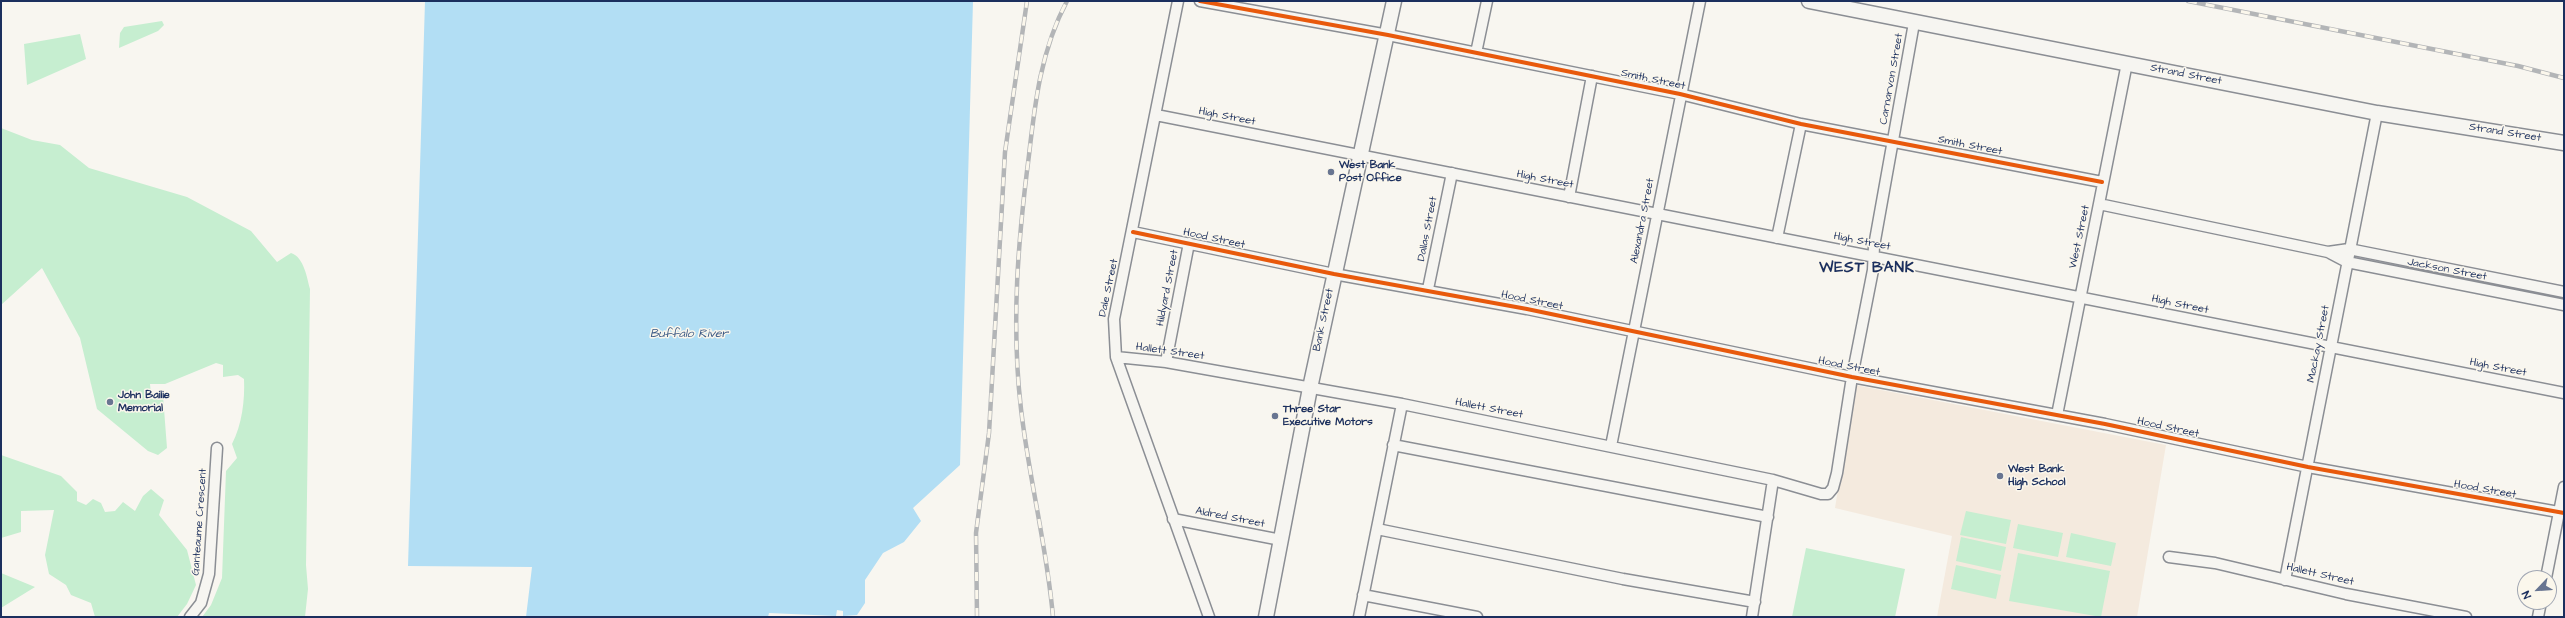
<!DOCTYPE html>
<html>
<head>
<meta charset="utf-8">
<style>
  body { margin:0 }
  #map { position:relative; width:2565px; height:618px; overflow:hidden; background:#f8f6f0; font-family:"Architects Daughter",sans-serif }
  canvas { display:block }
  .frame { position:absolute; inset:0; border:2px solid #1b2f5e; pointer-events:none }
  .north { position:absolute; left:2517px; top:570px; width:40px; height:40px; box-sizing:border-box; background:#fbf7ec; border:1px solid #a1a7b3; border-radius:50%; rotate:245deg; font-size:11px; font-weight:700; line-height:16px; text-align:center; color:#1b2f5e }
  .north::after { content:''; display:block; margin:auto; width:14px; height:18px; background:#687591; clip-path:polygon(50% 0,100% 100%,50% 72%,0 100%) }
</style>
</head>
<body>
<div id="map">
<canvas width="2565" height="618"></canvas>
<div class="frame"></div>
<div class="north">N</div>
</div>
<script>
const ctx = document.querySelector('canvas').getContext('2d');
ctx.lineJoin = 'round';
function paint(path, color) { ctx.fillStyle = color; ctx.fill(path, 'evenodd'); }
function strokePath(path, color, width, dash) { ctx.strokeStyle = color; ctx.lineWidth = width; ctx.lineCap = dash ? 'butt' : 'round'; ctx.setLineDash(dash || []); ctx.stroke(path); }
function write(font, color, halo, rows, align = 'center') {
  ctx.font = font + ' "Architects Daughter",sans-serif'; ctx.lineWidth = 3; ctx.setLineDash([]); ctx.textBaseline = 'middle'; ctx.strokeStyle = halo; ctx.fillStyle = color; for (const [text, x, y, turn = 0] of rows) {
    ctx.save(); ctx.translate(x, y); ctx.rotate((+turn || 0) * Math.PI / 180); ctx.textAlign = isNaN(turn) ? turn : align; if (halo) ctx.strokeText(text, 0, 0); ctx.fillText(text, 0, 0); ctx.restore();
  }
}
paint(new Path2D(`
  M1855,385L2166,445L2137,617H1937L1952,536L1835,508Z`), '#f4eade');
paint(new Path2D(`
  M162,21L164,25L158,31L119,48L120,33L124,27Z
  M80,34L86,59L27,85L24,44Z
  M1,128L32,140L60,145L89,168L187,197L251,231L277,262L291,253C304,257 307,278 310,289L306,565L308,589L305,617H202L211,605L222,578L226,471L237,458L232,444C242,425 245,400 244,379L238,375L223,377V365L216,363L165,384H150L151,394L163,396L167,448L158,455L148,451L97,409L80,338L42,268L1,305Z
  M1,455L61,476L77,492V501L86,505L93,499L101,503L105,512L115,511L123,502L135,511L143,496L151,489L164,500L159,515L187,550L196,585L187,604L177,617H95L91,603L71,595L66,585L49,574L45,555L54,510L21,511V532L1,538Z
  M1966,511L2011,520L2006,544L1960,535Z
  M2018,524L2063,533L2058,557L2013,548Z
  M2071,533L2116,543L2111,566L2066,557Z
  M1961,537L2006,547L2001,571L1956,561Z
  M1806,548L1905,569L1895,617H1792Z
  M2018,553L2110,571L2101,617L2009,601Z
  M1956,565L2001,575L1996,599L1951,589Z
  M1,573L35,587L1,608Z`), '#c6eed0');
paint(new Path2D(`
  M425,1H973L960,465L913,508L921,521L904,542L883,553L865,580V603L857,615L843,616V611L837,610L836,616L769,613L768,617H526L532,567L408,566Z`), '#b2def4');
const street = new Path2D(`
  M1178,1L1114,319L1116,357L1209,617
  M1200,1L1388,35L1680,94L1801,124L2102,182
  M1476,53L1487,1
  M1156,115L2564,393
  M1569,197L1592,76
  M2099,204L2328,252L2347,262L2564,305
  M1133,232L1334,274L1527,309L1852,377L2105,424L2308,467L2564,513
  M1777,238L1801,124
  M2328,252L2349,249L2564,292
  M1428,289L1452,173
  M1116,357L1166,362L1402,404L1773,480L1821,494H1828L1833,488L1837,473L1852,377L1873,270L1874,246L1914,23
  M1166,362L1189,243
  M2057,415L2127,63
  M1393,445L1768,517
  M1611,446L1700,1
  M1173,519L1281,540
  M1377,529L1623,579L1755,602
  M2169,557L2215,563L2346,594L2466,617
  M2546,578L2564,487
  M2285,580L2377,113
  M1363,595L1477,617
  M190,617L201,603L209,574L217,448
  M1359,617L1402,404
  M1752,617L1773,480
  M2538,617L2541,602`);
const secondary = new Path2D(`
  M1809,1L2377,113L2564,143
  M1266,617L1310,388L1394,1`);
strokePath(street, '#8b8e94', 13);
strokePath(secondary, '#8b8e94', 17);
strokePath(street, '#f6f5f1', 10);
strokePath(secondary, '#f6f5f1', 14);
const rail = new Path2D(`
  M2188,1L2518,66L2564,78
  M977,617L976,533L989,433L1005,152L1027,1
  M1053,617C1047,547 1029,479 1021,409C1011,324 1018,240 1029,155C1035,102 1041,50 1067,1`);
strokePath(rail, '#b3b5b7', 4.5);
strokePath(rail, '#fbf7ec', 3, [9]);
strokePath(new Path2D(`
  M1200,1L1388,35L1680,94L1801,124L2102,182
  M1133,232L1334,274L1527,309L1852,377L2105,424L2308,467L2564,513`), '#e8590c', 4);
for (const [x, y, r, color] of [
  [1331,172,4,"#687591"],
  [110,402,4,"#687591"],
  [1275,416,4,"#687591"],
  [2000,476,4,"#687591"]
]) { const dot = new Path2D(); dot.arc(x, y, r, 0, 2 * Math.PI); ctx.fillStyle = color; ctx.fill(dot); strokePath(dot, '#fbf7ec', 1.5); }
write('11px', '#1b2f5e', '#fbf7ec', [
  ["Strand Street",2186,75,11],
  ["Carnarvon Street",1892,79,-80],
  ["Smith Street",1653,80,12],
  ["High Street",1227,117,11],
  ["Strand Street",2505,133,9],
  ["Smith Street",1970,146,11],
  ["High Street",1545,180,11],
  ["Alexandra Street",1643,221,-79],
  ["Dallas Street",1428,229,-79],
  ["West Street",2080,237,-78],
  ["Hood Street",1214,239,12],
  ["High Street",1862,242,11],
  ["Jackson Street",2447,270,11],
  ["Dale Street",1109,288,-78],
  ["Hildyard Street",1168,288,-79],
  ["Hood Street",1532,301,11],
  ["High Street",2180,305,12],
  ["Bank Street",1324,320,-78],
  ["Mackay Street",2319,344,-79],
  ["Hallett Street",1170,352,8],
  ["Hood Street",1849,367,11],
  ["High Street",2498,368,11],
  ["Hallett Street",1489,409,11],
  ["Hood Street",2168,428,12],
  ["Hood Street",2485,490,10],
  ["Aldred Street",1230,518,11],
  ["Ganteaume Crescent",200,522,-86],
  ["Hallett Street",2320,575,13]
]);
write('bold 11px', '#1b2f5e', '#fbf7ec', [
  ["West Bank",1339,166],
  ["Post Office",1339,179],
  ["John Bailie",118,396],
  ["Memorial",118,409],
  ["Three Star",1283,410],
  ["Executive Motors",1283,423],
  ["West Bank",2008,470],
  ["High School",2008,483]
], 'left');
write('italic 12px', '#395884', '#fbf7ec', [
  ["Buffalo River",689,334]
]);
ctx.letterSpacing = '1px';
write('bold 15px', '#1b2f5e', '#fbf7ec', [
  ["WEST BANK",1867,269]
]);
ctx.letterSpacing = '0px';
</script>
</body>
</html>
